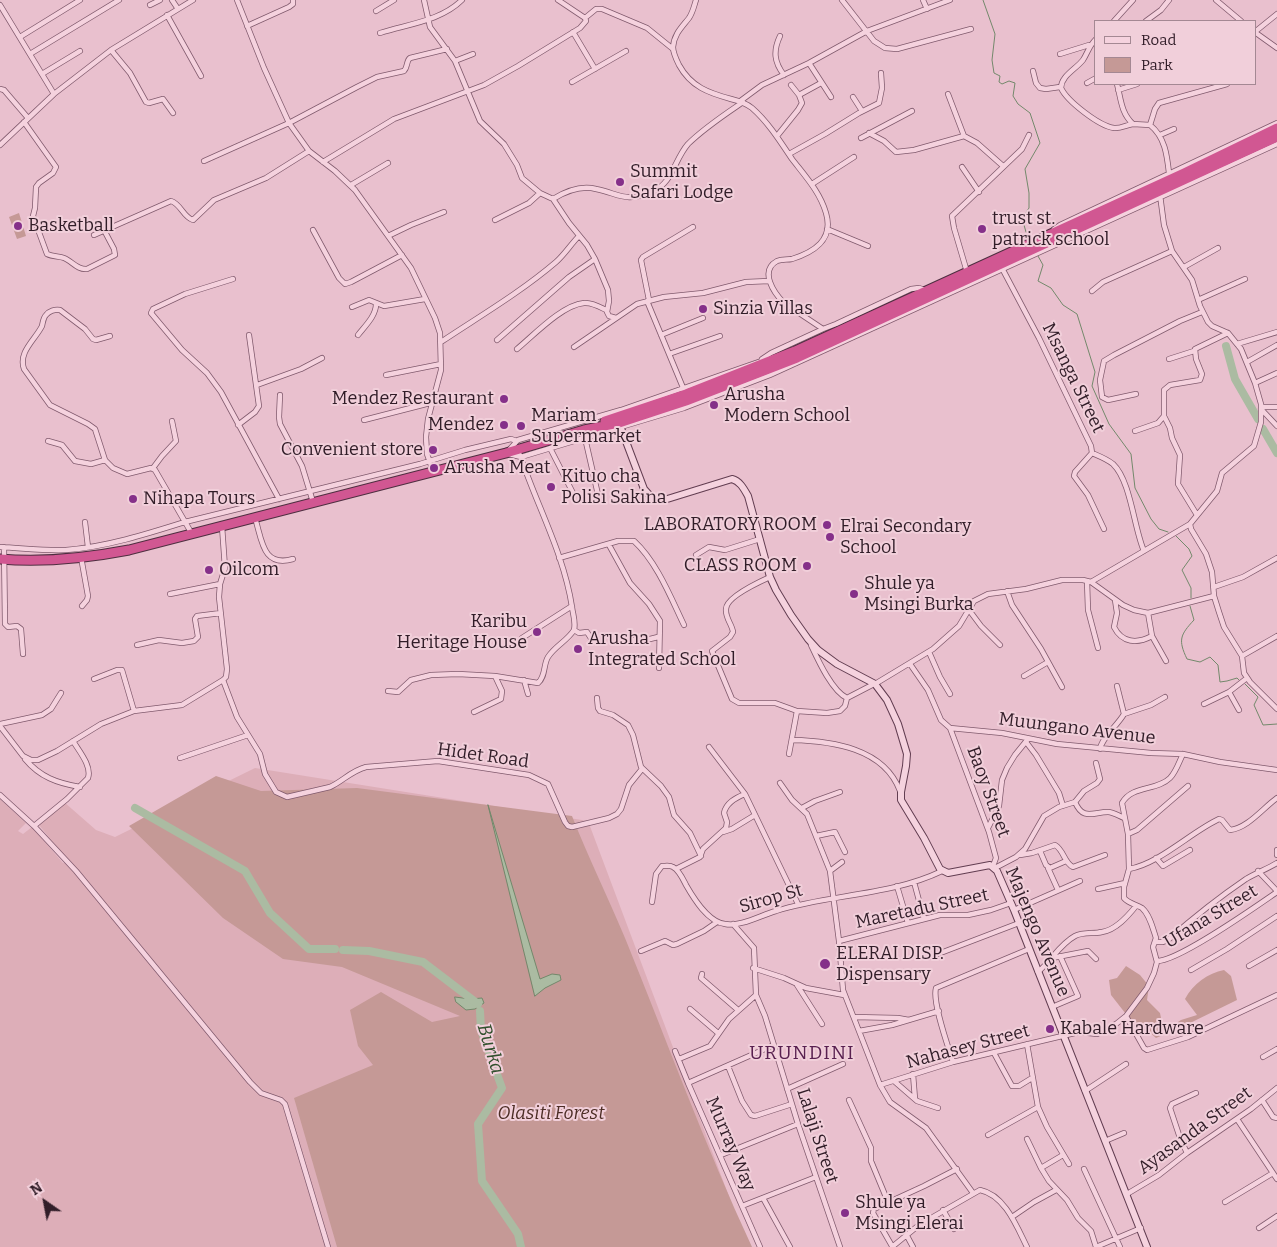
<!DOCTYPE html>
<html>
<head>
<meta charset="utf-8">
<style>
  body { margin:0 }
  #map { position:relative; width:1277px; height:1247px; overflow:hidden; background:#e9c0ce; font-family:Bitter,serif }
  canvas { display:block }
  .legend { position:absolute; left:1094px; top:20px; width:162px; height:65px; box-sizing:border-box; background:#f1cfda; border:1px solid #a48893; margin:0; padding:6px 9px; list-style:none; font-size:15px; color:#311d28 }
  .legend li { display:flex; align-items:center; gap:10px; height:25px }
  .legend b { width:25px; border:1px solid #a48893 }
  .north { position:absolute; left:20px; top:1177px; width:50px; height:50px; -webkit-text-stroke:4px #f1cfda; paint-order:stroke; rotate:327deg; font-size:14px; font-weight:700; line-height:20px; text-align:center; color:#311d28 }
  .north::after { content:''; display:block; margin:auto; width:18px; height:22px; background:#311d28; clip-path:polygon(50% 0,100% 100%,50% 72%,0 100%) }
</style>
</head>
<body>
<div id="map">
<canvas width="1277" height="1247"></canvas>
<ul class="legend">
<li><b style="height:6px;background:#f5d2de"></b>Road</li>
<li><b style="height:14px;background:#c59996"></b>Park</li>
</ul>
<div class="north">N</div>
</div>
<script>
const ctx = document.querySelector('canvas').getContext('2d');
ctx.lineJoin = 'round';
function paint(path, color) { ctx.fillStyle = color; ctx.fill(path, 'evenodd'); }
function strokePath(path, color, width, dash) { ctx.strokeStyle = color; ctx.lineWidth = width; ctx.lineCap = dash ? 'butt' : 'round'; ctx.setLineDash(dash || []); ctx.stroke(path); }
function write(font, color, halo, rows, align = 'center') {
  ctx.font = font + ' Bitter,serif'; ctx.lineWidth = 4; ctx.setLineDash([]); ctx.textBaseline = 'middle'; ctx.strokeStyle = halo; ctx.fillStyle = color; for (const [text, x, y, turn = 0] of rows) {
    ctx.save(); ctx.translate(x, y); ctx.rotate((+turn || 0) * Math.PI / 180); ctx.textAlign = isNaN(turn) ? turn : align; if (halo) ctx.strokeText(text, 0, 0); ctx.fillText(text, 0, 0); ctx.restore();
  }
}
paint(new Path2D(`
  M255,768L588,821L748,1247H0V799L26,823L18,831L23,834L32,827L63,863L68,861L39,825L64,802L96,830L115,837Z`), '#ddaeb8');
paint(new Path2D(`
  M19,213L26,236L17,239L9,217Z
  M216,776L261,791L357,788L572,816C588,857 608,897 625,938C667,1041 705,1146 752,1247H337L294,1098L373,1065L358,1046L350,1010L381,992L432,1022L460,1016L342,967L283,959L223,918L129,826Z
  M1126,966L1140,975L1149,986L1147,1000L1160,1013L1162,1023L1175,1024L1181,1020L1197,1015L1185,999C1193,984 1208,973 1224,970L1231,976L1237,1000L1186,1025L1156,1038L1148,1031L1140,1032L1111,995L1109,980L1117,978Z`), '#c59996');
const water = new Path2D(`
  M488,805L540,979L552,974L560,975L561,980L545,988L535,996Z
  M455,997L470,999L482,998L484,1003L475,1009L466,1010L456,1002Z`);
paint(water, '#abbba2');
strokePath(water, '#73886b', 1);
strokePath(new Path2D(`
  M983,0L995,34L992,60L994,73L1000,76L999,82L1002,84L1009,81L1015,83L1013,96L1018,104L1030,113L1040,143L1025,169L1029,193V208L1022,218L1026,232
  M1038,256L1043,265L1038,281L1051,288L1063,305L1077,314L1095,372L1092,386L1109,424L1131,454L1135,488L1151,519L1159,529L1168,532
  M1176,536L1189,549L1192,556L1182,570L1191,588V598
  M1190,606L1194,620C1180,635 1178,640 1187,659L1200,662L1210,657L1218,665L1220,682L1227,681L1237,678L1239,680
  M1245,684L1258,697L1254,705L1263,725L1277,724`), '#73886b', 1);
strokePath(new Path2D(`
  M1226,346L1235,379L1258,419
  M1263,429L1277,453
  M135,808L245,871L270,913L309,949H335
  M343,950L369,951L423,962L478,1004
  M480,1011L481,1030L502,1088L478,1124L482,1181L518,1234L521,1247`), '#abbba2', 8);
const street = new Path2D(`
  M172,0L178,9
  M237,0L264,68L289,123L309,151L335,171L355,190L411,268L435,318L440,333L441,370L428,419L426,437L427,454L433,471
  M424,0L430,27L455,61L480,121L504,144L517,165L522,178L540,193L553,199L569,223L587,245L595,259L608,290L609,301L607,312L609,316L616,318
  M696,0C694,6 693,12 689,18C682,27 674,34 673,47C673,53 676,59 679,65C691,87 709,93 731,99C739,101 746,103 752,108C768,122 780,141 792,159C805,176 820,192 826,213C834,240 814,252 792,259C787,260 782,259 777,261C759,271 774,293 784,303L823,329L836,324L911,289L919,288L925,290
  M842,0L874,41L885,48L897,49L971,29
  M923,0L927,9
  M1216,0L1241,21
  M0,5L54,94
  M150,5L160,0
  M376,11L394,0
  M167,15L201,76
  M585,18L596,9H602L647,28L673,49
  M1114,21L1133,0
  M1146,21L1161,10L1169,0
  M247,26L289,7L293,4V0
  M1256,31L1277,14
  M573,32L595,69
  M380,33C408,24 441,21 462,0
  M1256,33L1277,48
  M780,36C773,51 774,62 784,75
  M20,37L80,0
  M1096,39C1089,46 1088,52 1083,60C1076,69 1061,76 1061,88C1067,101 1099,126 1114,128C1120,129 1126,125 1133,124
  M111,50L130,73L146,102L149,103L163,99L173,113
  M30,54L119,0
  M1060,54L1089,45
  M455,61L473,54
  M809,63L831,97
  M1033,71L1036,83L1040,88L1046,89L1060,87
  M42,74L80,51
  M572,82L626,51
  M1087,83L1096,78
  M1117,84C1121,99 1121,113 1133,124L1150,125C1165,137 1167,155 1169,173
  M0,89L4,90L28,118
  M1118,90L1137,84
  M948,94L964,136
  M799,95L821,83
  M853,97L862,111
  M739,102L762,85L809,63L867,31L950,0
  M24,122L56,167L53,173L39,183L36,187L35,208L33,216L47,254C53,257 59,256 64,258C72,261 77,270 87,269L115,255L114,249L104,230
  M1150,125L1155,109L1159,103L1227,84
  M869,133L884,141L896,152L914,150L964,136L977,143L1003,166
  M1160,135L1174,129
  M777,136L798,110L802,103L799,95L791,85
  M861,138L912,111
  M0,145L54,94L111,50L193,0
  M789,154L825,134L859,113L879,103L882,88L881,73
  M204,161L289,123L357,87L377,77L404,71C408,67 406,61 410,58L447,49
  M323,162L394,119L484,85L518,66L580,28L586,21L585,18L558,0
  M962,167L979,192
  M812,184L854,157
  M351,185L388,163
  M1160,195L1164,225L1172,251L1192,280L1200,306L1208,322L1212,326L1228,333L1241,349L1255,383L1261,404V422L1254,446L1222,473L1217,491L1190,524L1191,529L1206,554L1212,572L1214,596L1219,612L1224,627L1242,656L1244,673L1250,682L1277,709
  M553,199C566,191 581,185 596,189C620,194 625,203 652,192C673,183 674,160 688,144C704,128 724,115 743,102
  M495,220L529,203L540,193
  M827,229L868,246
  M1054,229L1060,225L1277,123
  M313,230L339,278L345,284L351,282L402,255
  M94,235L171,201C181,204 183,217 193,220L214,200L266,178L309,151
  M388,236L411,225L444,212
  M1184,267L1218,248
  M1003,270L1039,338L1091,446L1092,453
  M967,272L954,228L952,216L1022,149L1029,135
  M233,279L185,294L153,309L151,313L182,350L207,373L221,392L279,499
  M1092,291L1103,282L1172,251
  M649,300L641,260L643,257L693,227
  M1198,300L1245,279
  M647,301L684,390
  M352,307L369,300L384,306L425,299
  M358,335C365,326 376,316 376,304
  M661,335L703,318
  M110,336L96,340L93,339L85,329L60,310C55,309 49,311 46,315C43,318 43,322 42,326C35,340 18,352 24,369L50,405L88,424L95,429L105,460L113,468L127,474L151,468L155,470L192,534
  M497,340L569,277L595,259
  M441,342C480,316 521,292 556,262C565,254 571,244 579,236
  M1237,344L1277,332
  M574,347L637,304L664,297L703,293L746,282L769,281
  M517,349C534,335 562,305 584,303C592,302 600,307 606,310
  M669,354L720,336
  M762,359L771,353L823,329
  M1169,359L1194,351
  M1247,362L1277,345
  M386,375L441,364
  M1255,383L1277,373
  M257,385L301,369L322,358
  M1136,394L1108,400L1102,397L1100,380L1104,361L1114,355L1180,321L1202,312
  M280,395L279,417L280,424L302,466L313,502
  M1261,407H1277
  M1261,409L1277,426
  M364,420L434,402
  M238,425L255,412L259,406L249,335
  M1135,431L1158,423L1164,416
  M585,438L599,499
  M48,441L62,445L75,461L91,464L105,460
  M550,448L573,493
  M509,450L518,440L621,410L764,360
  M1092,453C1099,456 1107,459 1113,464C1131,481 1134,529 1144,551
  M1092,453L1075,472L1074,476L1088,495L1104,529
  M509,454L521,457L684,408L770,375L1277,144
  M153,468L162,456L176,441L172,421
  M1197,515L1178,484L1180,455L1172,438L1170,428L1164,416V390L1170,385L1200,380L1202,374L1196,359L1195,349L1228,333
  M255,518C262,539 262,568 293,559
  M85,522L88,547
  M609,545L630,583L649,604L660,621L659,668
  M0,547C22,548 44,551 66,550C106,547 147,534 185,522L420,464L465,450L511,439L517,441
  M4,547L5,624L8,627L17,626L21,629L23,654
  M696,555L709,547L725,550L760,539
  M81,557L88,596L87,600L82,606
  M559,558L618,541H634C657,562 671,598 684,625
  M770,577C759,582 726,597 726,609C725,618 732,624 733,632L730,637L712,651L732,699L739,703H775L797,711L827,713L840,711L845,706L847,698
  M1087,581L1088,610L1098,648
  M1091,582L1190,524
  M1214,587L1243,577L1277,558
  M1007,591L1012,605L1041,649L1062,687
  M170,594L220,584
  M1115,600L1117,613L1114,627C1122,643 1137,644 1152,636
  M969,610L981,626L1000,645
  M1148,613L1152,636L1166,661
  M574,630L579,633L587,632L592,640
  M522,638L572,606
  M628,638L638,642L658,637
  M137,645L159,640L182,643L194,641L198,637L195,619L197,616L221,613
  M811,645C818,660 832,691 847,698L874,684
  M929,652L940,677L950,694
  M1242,656L1277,636
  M910,664L928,690L941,720L950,728L1002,733L1057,744L1151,753L1183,754L1220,762L1277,770
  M1024,676L1048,662
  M94,679L117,670H122L134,711
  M223,680L237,717L260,754L265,774L276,792L287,797L330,787C343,781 351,771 366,767L438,761L529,775L548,784L565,822L568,826L572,827L609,818L617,814L621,809L629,785L642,769
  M524,680L528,694
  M875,684L933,649L959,626L974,601L988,594L1026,589L1062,580H1083L1091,582L1123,605L1134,610L1148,613L1214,596
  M388,691L398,692L411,680L431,675L458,674L495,676L538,683C546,676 543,665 548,657C555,646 567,641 574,630C576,622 573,615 572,607C564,554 537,506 520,455
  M1229,692L1239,710
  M597,698L598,708L600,711L613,715L628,725L633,735L641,767L661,786L669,797L674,815L690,833L701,856
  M1204,704L1229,692L1247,678
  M474,712L501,699L502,691L495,676
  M1124,714L1151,705L1165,697
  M0,724L42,715L51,709L61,693
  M0,726L23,756L31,760H38L57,751L101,724L134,711L182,705L223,680L226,677L227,669L219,597L220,584L225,568L222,526
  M950,728L989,832L996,858L993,866
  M792,740C832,741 884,748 900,791
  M1026,742L1036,755L1059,793L1063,806
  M709,747L745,794L798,904
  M1100,749C1102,737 1118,725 1124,714L1117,686
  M789,754L797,711
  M180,758L248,735
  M25,759C40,777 57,783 80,787
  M780,783L792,800L807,814L830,871L839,941L843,990L880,1085L890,1102L926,1128L973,1193
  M0,795L34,826L76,871L250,1082L261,1093L281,1100L285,1104L328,1247
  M1075,802C1083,821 1093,812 1108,812C1113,812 1119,816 1124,818
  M802,808L815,801L840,792
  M34,826L67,799L88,778C92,766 79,751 73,741
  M988,828L999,806L1002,780L1007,768L1015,755L1028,739
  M723,832L732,829L755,815
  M1128,834L1137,830L1188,786
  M816,836L835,832L845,852
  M1277,850V855
  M1040,851L1046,865L1050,868L1066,861
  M1020,855L1032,853L1055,845C1064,850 1064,863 1073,867L1105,855
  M1156,858L1163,866L1190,850
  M995,868L1016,857L1025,849L1044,816L1059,807L1075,802L1084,791L1097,783L1100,779L1096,763
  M1048,868L1058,890
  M676,869L700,857L703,849L726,828L727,822L724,813C726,803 735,798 745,794
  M1129,869C1159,864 1191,832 1219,819L1222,820L1230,830C1248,828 1263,808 1277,798
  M830,871L842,862
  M1258,871L1277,891
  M914,882L924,919
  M897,886L908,923
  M1098,889L1125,883
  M652,902L656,874L662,866C666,866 670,865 673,867C679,870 683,879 686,885C694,899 708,922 725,924C741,927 761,915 776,911C830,894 890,896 942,871
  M1014,910L1080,881
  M733,924L754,948L756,995L765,1016L798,1124L840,1247
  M839,941L940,915H968L991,910L1011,903
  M1156,942H1163L1168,940C1193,918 1218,898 1246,879C1256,873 1267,869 1277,863
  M641,951L665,941L673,945L677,944L704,931L717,922
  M930,957L1019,923
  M1052,958L1088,951L1096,959
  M1157,961C1179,961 1255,907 1277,892
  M1249,966L1277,950
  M753,968L784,978L806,988L844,995
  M1191,970L1227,949L1277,916
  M1038,972C1051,961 1060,944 1075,936C1083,932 1093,934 1102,932C1116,930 1128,916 1136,906
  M702,974L701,978L738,1010
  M797,985L822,1024
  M1052,1007L1078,996L1060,956
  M690,1009L718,1033
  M1126,1016L1144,1048L1147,1050L1188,1037L1277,995
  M854,1017L898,1018L909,1020
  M859,1031L892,1025L939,1011
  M1027,1044L1038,1107L1047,1127L1069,1164
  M675,1051L688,1083L760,1247
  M994,1053L1012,1086H1019L1032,1078
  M1263,1057L1277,1049
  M679,1059L710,1046L729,1019L756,995
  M953,1062C948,1046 932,1002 936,988L1029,949
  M728,1066L742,1101L751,1115L755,1116L792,1104
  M913,1074L915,1099
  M894,1081L917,1101L938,1108
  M688,1083L774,1045
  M880,1085L953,1062L1079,1032L1097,1034L1116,1024L1126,1016L1147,988L1154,973L1157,962L1153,947L1156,938C1153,929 1150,915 1142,908C1136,904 1129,904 1124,898V887L1129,869L1128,834L1122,803C1132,785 1157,791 1170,778C1176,772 1179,762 1183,754
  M787,1089L843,1064
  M1085,1091L1126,1064
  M849,1100L871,1148V1161L888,1202
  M1262,1100L1273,1117L1277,1118
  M1237,1119L1277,1179
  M988,1135L1038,1107
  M1027,1139L1041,1168L1049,1181L1067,1200L1078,1218L1091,1231L1096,1247
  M1105,1141L1124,1133
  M1187,1153L1180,1138L1170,1108L1172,1104L1196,1093
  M721,1155L798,1124
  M1041,1168L1063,1155
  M1084,1169L1120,1247
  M1127,1194L1159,1175L1187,1153L1251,1109L1277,1088
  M763,1198L790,1247
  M1225,1202L1273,1173
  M742,1206L816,1177
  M943,1210L954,1229
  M1012,1217L1034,1202L1056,1190
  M1259,1228L1277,1216
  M906,1234L913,1247
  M892,1246L873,1213L874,1209L924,1186L957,1169
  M892,1247L919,1225L980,1190C1005,1195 1017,1227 1027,1247
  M1096,1247L1141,1228`);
const secondary = new Path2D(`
  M619,423L644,489L654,500H664L732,479C740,481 744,489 748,496L770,577L776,590L791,615L808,639L818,650L837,664L875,684L887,700L898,724L907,754L906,766L901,792V800L924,838L940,869L948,873L990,865L997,871L1014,910L1147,1247`);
const highway = new Path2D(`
  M605,421L686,394L795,351L1184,173L1277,128
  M0,559C43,563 87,558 129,550L506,453L584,430L619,423L686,401L797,358L1277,137`);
strokePath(street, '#805a6d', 6);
strokePath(secondary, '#623d51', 8);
strokePath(highway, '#4e2e40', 11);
strokePath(street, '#f5d2de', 4.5);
strokePath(secondary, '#f5d2de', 6);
strokePath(highway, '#d15792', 9);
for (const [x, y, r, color] of [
  [620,182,5,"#853089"],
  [18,226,5,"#853089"],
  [982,229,5,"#853089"],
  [703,309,5,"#853089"],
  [504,399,5,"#853089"],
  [714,405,5,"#853089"],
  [504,425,5,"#853089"],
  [521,426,5,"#853089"],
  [433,450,5,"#853089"],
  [434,468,5,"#853089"],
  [551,487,5,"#853089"],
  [133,499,5,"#853089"],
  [827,525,5,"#853089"],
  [830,537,5,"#853089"],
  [807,566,5,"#853089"],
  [209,570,5,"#853089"],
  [854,594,5,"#853089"],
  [537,632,5,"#853089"],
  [578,649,5,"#853089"],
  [825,964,6,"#853089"],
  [1050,1029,5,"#853089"],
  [845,1213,5,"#853089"]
]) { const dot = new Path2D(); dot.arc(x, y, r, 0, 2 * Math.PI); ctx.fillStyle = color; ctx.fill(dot); strokePath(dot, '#f1cfda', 2); }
write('18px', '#311d28', '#f1cfda', [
  ["Summit",630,172],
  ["Safari Lodge",630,193],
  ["trust st.",992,219],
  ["patrick school",992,240],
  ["Basketball",28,226],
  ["Sinzia Villas",713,309],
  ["Arusha",724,395],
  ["Modern School",724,416],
  ["Mendez Restaurant",494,399,"right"],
  ["Mariam",531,416],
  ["Supermarket",531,437],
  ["Mendez",494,425,"right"],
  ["Convenient store",423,450,"right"],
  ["Arusha Meat",444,468],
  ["Kituo cha",561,477],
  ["Polisi Sakina",561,498],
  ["Nihapa Tours",143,499],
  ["LABORATORY ROOM",817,525,"right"],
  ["Elrai Secondary",840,527],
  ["School",840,548],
  ["CLASS ROOM",797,566,"right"],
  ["Oilcom",219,570],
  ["Shule ya",864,584],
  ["Msingi Burka",864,605],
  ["Karibu",527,622,"right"],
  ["Heritage House",527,643,"right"],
  ["Arusha",588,639],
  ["Integrated School",588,660],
  ["ELERAI DISP.",836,954],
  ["Dispensary",836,975],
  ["Kabale Hardware",1060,1029],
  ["Shule ya",855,1203],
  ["Msingi Elerai",855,1224]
], 'left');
write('18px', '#311d28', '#f1cfda', [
  ["Msanga Street",1073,378,64],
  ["Muungano Avenue",1077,729,7],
  ["Hidet Road",483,756,8],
  ["Baoy Street",988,792,70],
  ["Sirop St",771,899,-16],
  ["Maretadu Street",922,909,-12],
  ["Ufana Street",1211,917,-31],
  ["Majengo Avenue",1037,932,67],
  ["Nahasey Street",968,1047,-15],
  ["Ayasanda Street",1195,1131,-36],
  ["Lalaji Street",817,1136,72],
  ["Murray Way",730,1144,67]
]);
write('italic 18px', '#4c2d25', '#f1cfda', [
  ["Olasiti Forest",551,1114]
]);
write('italic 19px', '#31502d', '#f1cfda', [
  ["Burka",490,1049,73]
]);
ctx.letterSpacing = '1px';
write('19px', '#592050', '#f1cfda', [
  ["URUNDINI",802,1054]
]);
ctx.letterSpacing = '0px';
</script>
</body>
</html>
